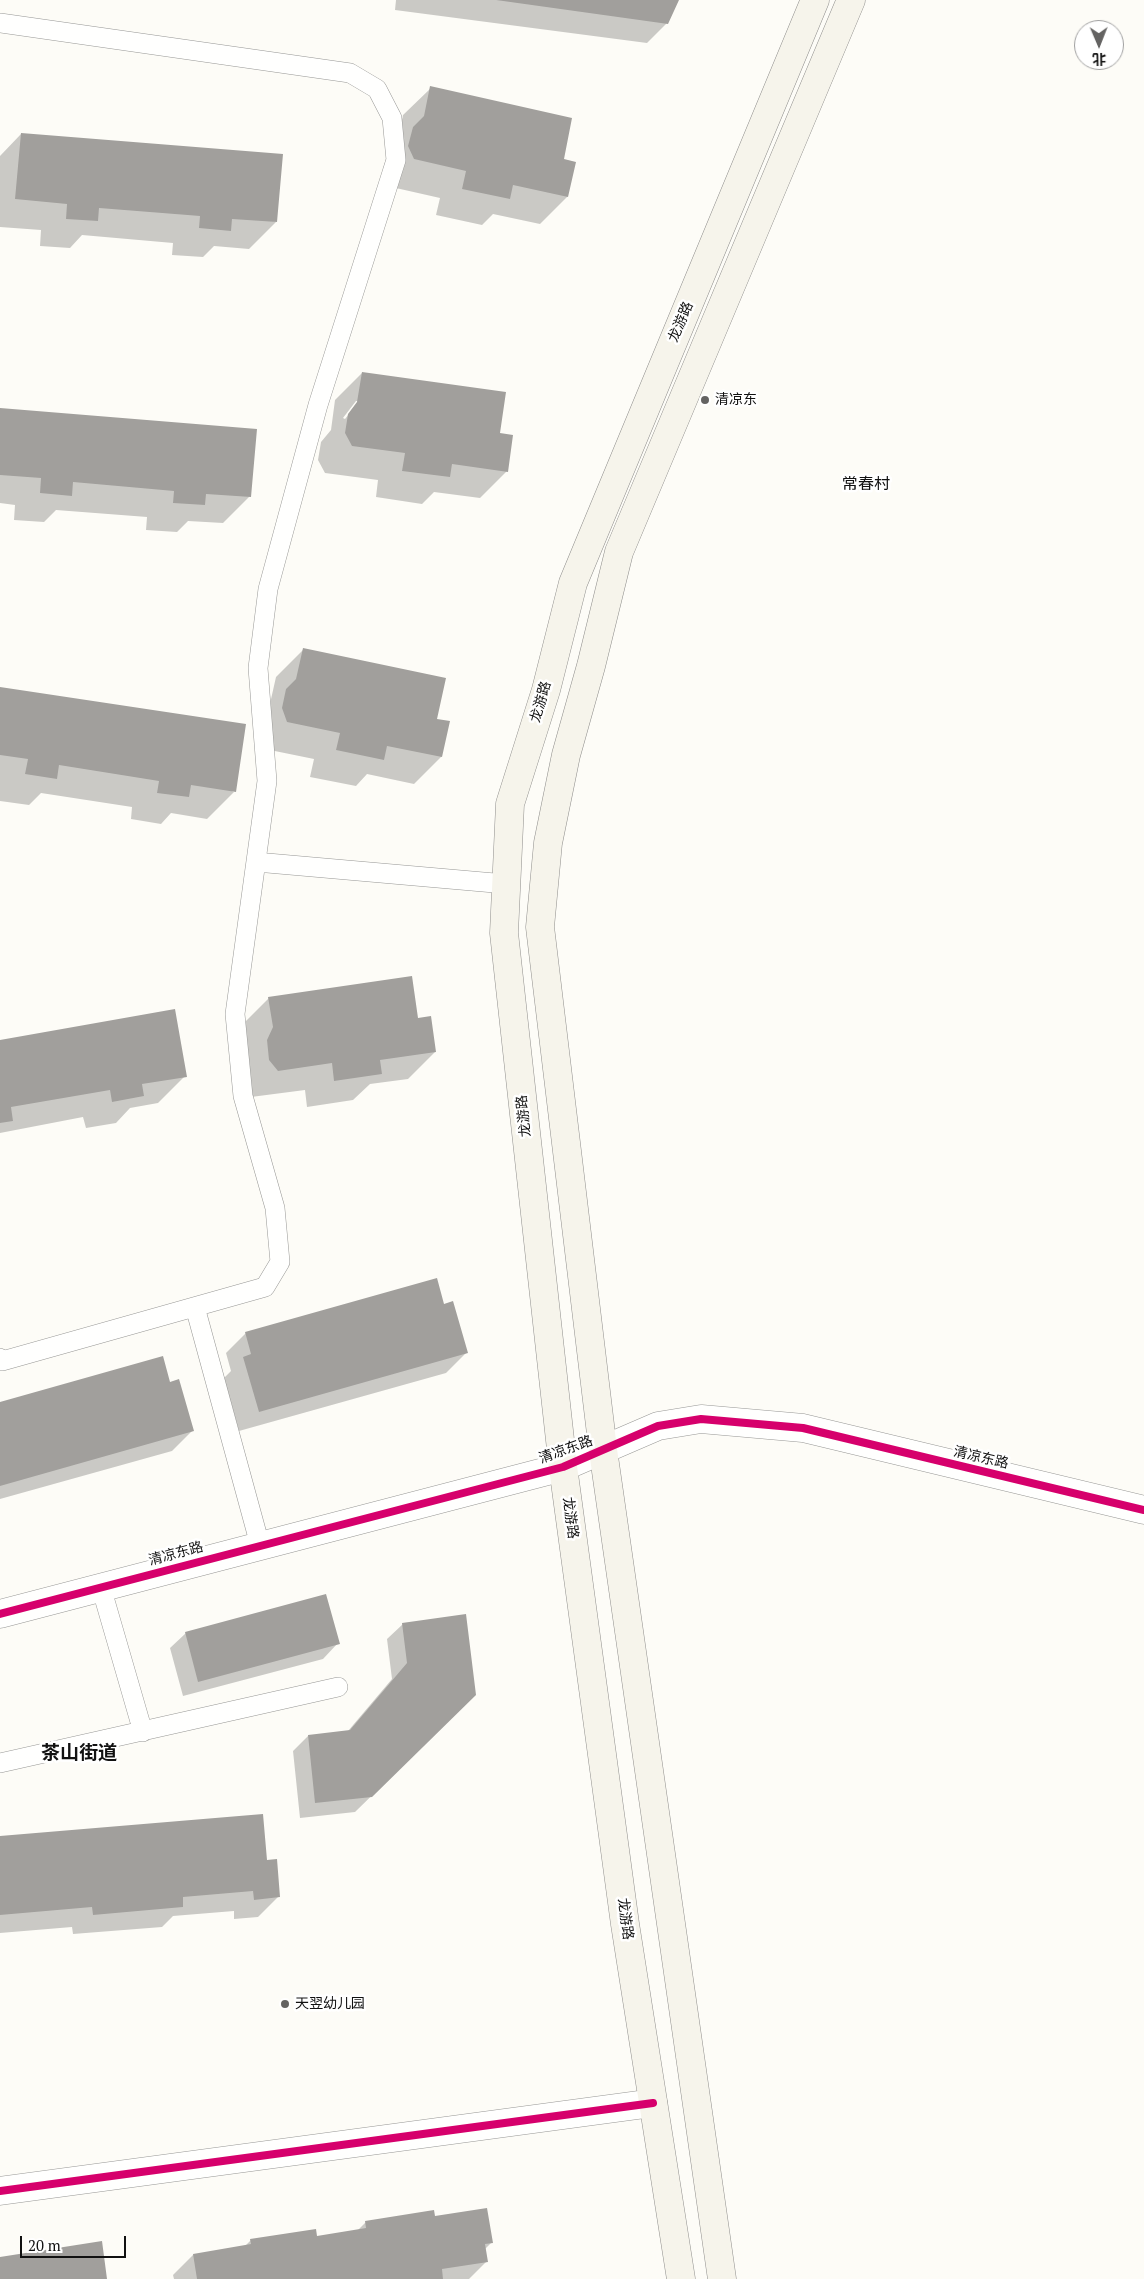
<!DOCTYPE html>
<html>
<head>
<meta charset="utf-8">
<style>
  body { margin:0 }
  #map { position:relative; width:1144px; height:2279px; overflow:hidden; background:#fdfcf7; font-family:"PT Serif","Noto Sans SC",serif }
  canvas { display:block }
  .north { position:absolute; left:1074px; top:20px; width:50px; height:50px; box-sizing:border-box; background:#fff; border:1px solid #a0a0a0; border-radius:50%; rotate:179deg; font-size:14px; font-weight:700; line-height:20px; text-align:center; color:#111 }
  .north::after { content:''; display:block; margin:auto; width:18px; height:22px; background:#646362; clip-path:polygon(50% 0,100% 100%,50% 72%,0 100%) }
  .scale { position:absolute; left:20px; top:2236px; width:106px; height:22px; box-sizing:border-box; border:2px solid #111; border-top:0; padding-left:6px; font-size:15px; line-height:18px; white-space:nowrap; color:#111; -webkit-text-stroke:4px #fff; paint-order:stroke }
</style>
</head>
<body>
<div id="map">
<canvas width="1144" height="2279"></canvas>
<div class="north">北</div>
<div class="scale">20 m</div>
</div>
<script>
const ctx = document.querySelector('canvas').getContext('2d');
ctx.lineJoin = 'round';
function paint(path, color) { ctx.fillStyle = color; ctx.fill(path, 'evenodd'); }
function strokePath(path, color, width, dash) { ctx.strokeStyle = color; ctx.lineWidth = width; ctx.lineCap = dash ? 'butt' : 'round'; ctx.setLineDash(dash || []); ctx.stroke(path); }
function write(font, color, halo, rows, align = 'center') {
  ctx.font = font + ' "PT Serif","Noto Sans SC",serif'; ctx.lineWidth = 5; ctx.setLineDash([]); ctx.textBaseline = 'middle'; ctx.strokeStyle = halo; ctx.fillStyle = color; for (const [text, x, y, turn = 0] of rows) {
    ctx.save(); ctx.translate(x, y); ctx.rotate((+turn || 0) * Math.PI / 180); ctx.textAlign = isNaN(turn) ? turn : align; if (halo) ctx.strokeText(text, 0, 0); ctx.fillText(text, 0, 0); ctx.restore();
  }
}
paint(new Path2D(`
  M396,0H677L667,23L647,43L395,10Z
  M431,88L562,160L567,197L540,224L493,214L482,225L436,215L440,198L387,186L382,173L387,155L397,144L403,115Z
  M21,134L276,222L249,249L214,246L203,257L172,255L173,243L82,235L70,248L40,246L41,230L0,227V156Z
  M362,373L499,435L507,471L480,498L434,492L422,504L376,497L378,480L325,473L318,460L321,442L331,430L335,400ZM356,401H359L345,419L343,418Z
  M0,409L250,496L223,523L188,521L177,532L146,530L147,517L56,510L44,522L14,520L15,505L0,503Z
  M303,650L435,720L448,722L441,757L414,784L367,774L356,786L310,777L314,759L260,748L276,677Z
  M0,689L234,792L207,819L171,813L161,824L131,819L132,807L41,793L29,805L0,801Z
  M269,998L417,1019L435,1052L408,1079L370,1084L353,1100L307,1107L305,1090L251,1097L242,1025Z
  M0,1042L185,1076L158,1103L130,1108L116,1123L86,1128L83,1117L0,1133Z
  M443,1305L466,1353L446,1373L239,1431L224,1378L231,1371L226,1353L246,1333Z
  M169,1383L192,1431L172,1451L0,1499V1403Z
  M403,1624L475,1695L355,1812L300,1818L293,1751L308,1736L348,1731L392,1679L387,1639Z
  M186,1633L338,1643L323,1659L183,1696L170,1648Z
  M0,1837L266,1861L278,1897L258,1917L234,1919V1911L173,1916L162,1927L73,1934L72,1927L0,1933Z
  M434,2218L492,2242L485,2249L486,2262L469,2279H174L173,2275L193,2255L244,2247L251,2240L316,2237L358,2230L366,2222Z`), '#0003');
paint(new Path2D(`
  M496,0H679L668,24Z
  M430,86L572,118L564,159L576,162L568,197L513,185L510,199L462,189L466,171L414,159L408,146L413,127L424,116Z
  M21,133L283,154L277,222L232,219L231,231L199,228L200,216L99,208L98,221L66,219L67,204L15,199Z
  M362,372L506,392L500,433L513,435L508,472L452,464L450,477L402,471L405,453L352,446L345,433L348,414L357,402Z
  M0,408L257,429L251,497L206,494L205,505L173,503L174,491L73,482L72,496L40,493L41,478L0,475Z
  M303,648L446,678L437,719L450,721L442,757L387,746L384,760L336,750L340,733L287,722L282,708L286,689L296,679Z
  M0,687L246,724L236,792L191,785L189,797L157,793L159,781L59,765L57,779L25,774L28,759L0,755Z
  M412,976L418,1018L431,1016L436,1052L380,1060L382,1074L334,1081L332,1063L278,1071L269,1060L267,1040L273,1027L268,997Z
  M175,1009L187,1077L142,1084L144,1096L112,1102L110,1090L11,1107L13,1121L0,1123V1040Z
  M437,1278L444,1304L453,1301L468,1353L259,1412L243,1357L251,1354L245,1332Z
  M163,1356L170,1382L179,1379L194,1431L0,1486V1402Z
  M326,1594L340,1644L198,1682L185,1632Z
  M466,1614L476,1695L372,1797L315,1803L308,1735L350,1730L407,1663L402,1623Z
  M263,1814L267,1860L277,1859L280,1897L254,1900L253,1891L183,1897V1907L93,1915L92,1907L0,1915V1836Z
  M487,2208L493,2243L485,2244L488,2262L442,2269L443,2279H197L193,2254L251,2244L250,2239L316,2229L317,2236L366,2228L365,2221L434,2210L435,2216Z
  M102,2241L107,2279H0V2257Z`), '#a19f9c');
const lane = new Path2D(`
  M0,23L350,73L377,89L392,118L396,160L318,405L268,589L258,668L267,781L235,1014L243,1096L275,1208L280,1262L265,1287L2,1361L0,1358
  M256,862L506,884
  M195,1307L260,1545
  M101,1587L143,1732
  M0,1763L338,1687`);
const street = new Path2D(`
  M0,1614L563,1467L658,1426L701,1419L803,1428L1144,1510
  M0,2191L653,2103`);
const secondary = new Path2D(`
  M681,2279L625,1924L563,1467L504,933L510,804L546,690L573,583L815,0
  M722,2279L603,1450L540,927L548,843L566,755L591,666L619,552L851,0`);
strokePath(lane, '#979795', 20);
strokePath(street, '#979795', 29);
strokePath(secondary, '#8e8d8b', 29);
strokePath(lane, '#fffffe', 19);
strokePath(street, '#fffffe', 28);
strokePath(secondary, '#f6f4eb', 28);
strokePath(new Path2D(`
  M0,1614L563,1467L658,1426L701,1419L803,1428L1144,1510
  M0,2191L653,2103`), '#d6006c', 8);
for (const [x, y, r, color] of [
  [705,400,5,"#646362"],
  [285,2004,5,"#646362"]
]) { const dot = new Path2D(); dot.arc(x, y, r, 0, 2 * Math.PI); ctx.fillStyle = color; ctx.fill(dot); strokePath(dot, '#fff', 2); }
write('14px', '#111', '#fff', [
  ["龙游路",681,322,-67],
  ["龙游路",541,702,-74],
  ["龙游路",524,1116,-96],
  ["清凉东路",566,1450,-20],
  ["清凉东路",981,1458,13],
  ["龙游路",570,1518,82],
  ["清凉东路",176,1554,-15],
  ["龙游路",625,1919,82]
]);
write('14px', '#111', '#fff', [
  ["清凉东",715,400],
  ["天翌幼儿园",295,2004]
], 'left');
write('16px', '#111', '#fff', [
  ["常春村",866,484]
]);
write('bold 19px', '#111', '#fff', [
  ["茶山街道",79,1754]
]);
</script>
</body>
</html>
